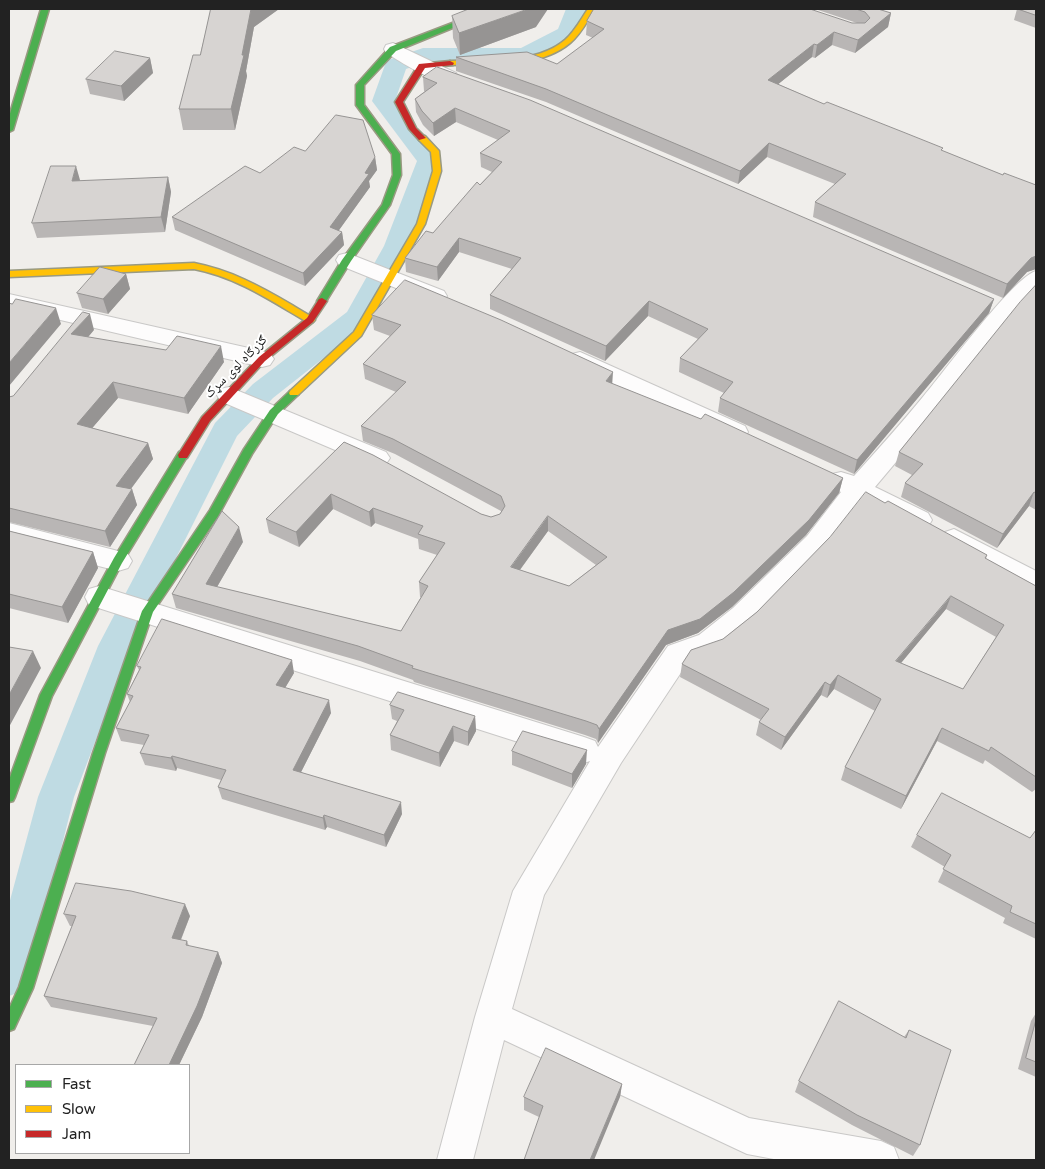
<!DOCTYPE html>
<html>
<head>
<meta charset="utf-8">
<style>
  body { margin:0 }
  #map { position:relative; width:1045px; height:1169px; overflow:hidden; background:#f0eeeb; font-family:"Varela Round",sans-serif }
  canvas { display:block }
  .frame { position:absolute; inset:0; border:10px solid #222; pointer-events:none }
  .legend { position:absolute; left:15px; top:1064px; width:175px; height:90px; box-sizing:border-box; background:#fff; border:1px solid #a7a7a7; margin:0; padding:6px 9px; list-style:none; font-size:15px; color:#222 }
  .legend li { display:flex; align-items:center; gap:10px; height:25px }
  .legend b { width:25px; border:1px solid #a7a7a7 }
</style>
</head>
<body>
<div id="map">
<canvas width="1045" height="1169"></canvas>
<div class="frame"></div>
<ul class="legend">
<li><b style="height:6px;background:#4caf50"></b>Fast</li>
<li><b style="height:6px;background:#ffc107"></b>Slow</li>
<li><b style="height:6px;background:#c62828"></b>Jam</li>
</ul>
</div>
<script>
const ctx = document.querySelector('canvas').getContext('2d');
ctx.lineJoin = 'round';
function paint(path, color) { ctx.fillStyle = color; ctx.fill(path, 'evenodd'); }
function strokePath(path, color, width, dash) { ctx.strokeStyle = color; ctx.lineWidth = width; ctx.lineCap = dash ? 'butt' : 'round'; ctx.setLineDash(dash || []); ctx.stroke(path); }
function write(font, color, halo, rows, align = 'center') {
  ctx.font = font + ' "Varela Round","Noto Naskh Arabic",sans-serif'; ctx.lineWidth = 4; ctx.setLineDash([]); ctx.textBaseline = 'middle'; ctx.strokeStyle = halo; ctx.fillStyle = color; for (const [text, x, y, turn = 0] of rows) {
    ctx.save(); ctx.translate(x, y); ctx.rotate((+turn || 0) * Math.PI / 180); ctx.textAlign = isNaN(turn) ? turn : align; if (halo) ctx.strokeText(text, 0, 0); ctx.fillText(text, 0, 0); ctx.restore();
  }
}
paint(new Path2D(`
  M566,9H587L575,38L525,62H426L406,69L395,101L441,161L410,246L368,323L273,398L237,436L132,646L74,797L29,977L23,991L9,996V904L38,797L98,646L215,423L253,384L347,312L384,246L417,161L372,101L385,65L388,60L423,48H521L558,29Z`), '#bfdbe3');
const street = new Path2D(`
  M393,43L456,73L458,77L456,81C436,86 403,63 386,53L384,49L386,45Z
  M347,253L444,291L447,296L444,301L436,303L428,301L339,265L336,260L339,255Z
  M1036,271V291L1014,315L939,411L875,487L928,513L932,520L928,527C907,533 881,512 862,503L825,550L753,624L719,651L688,662L621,763L544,895L512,1009L749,1118L881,1141L894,1147L899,1160H779L747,1154L504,1040L473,1160H437L475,1017L513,891L590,761L584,763L89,605L85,597L89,589L99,586L584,737L595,741L598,747L668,646L699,635L733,608L807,536L841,492L832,488L828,481L832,474L841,472L854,476C877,450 900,425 922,398C942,375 1013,277 1036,271Z
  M9,294L262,351L270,353L274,359L270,365L262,367L9,308Z
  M580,352L745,426L748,432L745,438L736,441L727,438L572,366L568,360L572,354Z
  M229,387L386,452L390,458L386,464L377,467L368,464L220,401L217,395L220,389Z
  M9,523L118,551L128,554L132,561L128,568L118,571L9,543Z
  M954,529L1036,571V594L1026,591L945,546L941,539L945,532Z`);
const fast = new Path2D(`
  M41,9H49L13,130L9,132V117Z
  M489,9H499L396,51L364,85V105L400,154L401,175L390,205L351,261L325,303H319L317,301L342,260L382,205L393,175L392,154L356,105V85L390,47Z
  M294,390L298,391L299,393L298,395L278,414L252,454L218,516L153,612L105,753L33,988L14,1029L9,1031V1009L19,987L93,753L142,611L210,510L244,449L270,410L290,391Z
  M183,451L188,455L122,563L52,696L15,797L13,801L9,802V780L40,695L114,558L179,452Z`);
const slow = new Path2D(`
  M588,9H595C587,21 581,34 570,43C539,69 488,64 450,65L446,63L450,61C486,59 536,65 565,40C575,31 581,19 588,9Z
  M419,136H425L439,151L441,171L425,224L361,336L298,395H290L289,393L290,391L354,332L417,224L433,171L431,152L419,140Z
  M194,263C230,270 260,286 292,305C299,310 309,314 315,320L313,322H307C270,300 236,277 194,269L9,277V271Z`);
const jam = new Path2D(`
  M450,61L454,63L453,65L425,68L403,102L416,128L426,138L419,140L409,129L395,102L419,64Z
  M322,298L327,301L313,322L265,361L210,421L187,458H179L178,455L202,417L259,357L307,318L319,299Z`);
strokePath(street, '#c9c8c7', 2);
strokePath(fast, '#999a82', 3);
strokePath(slow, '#999a82', 3);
strokePath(jam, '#999a82', 3);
paint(street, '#fdfcfc');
paint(fast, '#4caf50');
paint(slow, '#ffc107');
paint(jam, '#c62828');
paint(new Path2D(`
  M211,9H279L254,27L246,71L247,76L235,130H183L179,109L200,55Z
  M815,9H878L891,13L888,27L855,53L832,45L815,58L812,57L778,84L824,104L1003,175L1036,185V184V270V269L1027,272L1003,298L813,217L815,202L835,184L767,157L738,184L546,102L456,71V57L557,64L593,38L586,35L587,21L857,23Z
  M1017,9H1036V28L1014,20Z
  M452,16L536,27L460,55L453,38Z
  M150,58L153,73L124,101L90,94L86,79Z
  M423,77L994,299L989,313L854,474L718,412L720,398L724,393L679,372L680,358L698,339L648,316L605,361L490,309V295L512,269L459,252L438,281L406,272L405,258L433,233L492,172L481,167L480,153L498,140L456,122L434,136L423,125L416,112L415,99L425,91H424Z
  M305,151L375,157L377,170L369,181L370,187L338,231L342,232L344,245L305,286L175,230L172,217Z
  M168,177L171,192L165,232L37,238L32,223L80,181Z
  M126,274L130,289L108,314L82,308L77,293Z
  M1036,285V510L1029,506L997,548L901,497L905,483L912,475L895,466L899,452Z
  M372,315L612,384L843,478L839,493L806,535L732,607L698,633L666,645L598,743L596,739L585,735L414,682L413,680L360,661L176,608L172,594L243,542L217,587L401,631L421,597H420L419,582L437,555L419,549L418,539L375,523L371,527L333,509L299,547L269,533L266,519L344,442L481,514L491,517L500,514L501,512V511L395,454L363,441L361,426L396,392L365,379L363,364L390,336L374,330ZM548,531L596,565L569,586L520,570Z
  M94,330L88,337L224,362L188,414L118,398L92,428L148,443L153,459L131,489H132L137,505L110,547L9,522V397L13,396Z
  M885,503L987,555L986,559L1036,586V789L1032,792L985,760L983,764L937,741L901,809L841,780L845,767L875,711L834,689L827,698L821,695L781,750L756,735L759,722L761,720L680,677L682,664L723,639L757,612ZM946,609L996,637L963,689L901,663Z
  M9,531L93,552L98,568L68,623L9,608Z
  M137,666L294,673L285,688L331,713L301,772L402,814L386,847L327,827L325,830L222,799L218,787L221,780L177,768L176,771L145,765L140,753L144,745L121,741L116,728L130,702L127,694L139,670Z
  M390,705L475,716L476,731L468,746L454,741L440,767L391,750L390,735L397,721L392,719Z
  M512,751L586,764L572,788L512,765Z
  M1036,830V939L1003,923L1005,918L938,882L945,867L911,847L917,835L1030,838Z
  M64,914L190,916L181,940L187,941L189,946L218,952L222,963L202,1017L179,1065H134L153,1026L51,1007L44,996L72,926H70Z
  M1036,1013V1077L1018,1069L1031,1021Z
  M909,1030L920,1145L913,1156L852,1125L795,1092L799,1081L904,1037Z
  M622,1084L620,1097L539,1117L524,1110V1097Z`), '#b9b6b5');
paint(new Path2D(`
  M251,9H279L254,27L246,71L247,76L235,130L231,109Z
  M528,9H548L536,27L460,55L459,33Z
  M891,13L888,27L855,53L858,40Z
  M834,32L832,45L815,58L817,45Z
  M814,44L812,57L766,94L768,80Z
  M150,58L153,73L124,101L121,86Z
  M455,108L456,122L434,136L433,123Z
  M769,143L767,157L738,184L740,171Z
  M375,157L377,170L369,181L370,187L332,240L330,227Z
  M76,166L80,180L76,196L72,181Z
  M168,177L171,192L165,232L161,217Z
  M342,232L344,245L305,286L303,273Z
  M459,238V252L438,281L437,267Z
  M1036,256V269L1027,272L1003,298L1007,284L1031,258Z
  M126,274L130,289L108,314L103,299Z
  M994,299L989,313L854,474L857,460Z
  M649,301L648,316L605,361L606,346Z
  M56,308L61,324L9,386V363Z
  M90,314L94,330L77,350L71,334Z
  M221,346L224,362L188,414L184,398Z
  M613,372L612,387L606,381Z
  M113,382L118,398L82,440L77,424Z
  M148,443L153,459L121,502L116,486Z
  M843,478L839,493L806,535L732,607L698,633L666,645L598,743L599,729L668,630Z
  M132,489L137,505L110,547L105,531Z
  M1034,492L1029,506L997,548L1003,534Z
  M331,494L333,509L299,547L296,532Z
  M373,508L375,523L371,527L369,512Z
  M548,516V531L511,582V567Z
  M239,527L243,542L210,599L206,584Z
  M93,552L98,568L68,623L62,607Z
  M951,596L946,609L891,675L896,661Z
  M33,651L41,668L9,727V695Z
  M292,660L294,673L279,698L276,685Z
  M838,675L834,689L827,698L830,685Z
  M825,682L821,695L781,750L785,737Z
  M329,700L331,713L296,782L293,770Z
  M475,716L476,731L468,746V732Z
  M453,726L454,741L440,767L439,753Z
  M942,728L937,741L901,809L906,796Z
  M587,750L586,764L572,788V774Z
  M172,756L177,768L176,771L171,758Z
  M401,802L402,814L386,847L384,835Z
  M324,815L327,827L325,830L323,818Z
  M185,904L190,916L177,949L172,938Z
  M218,952L222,963L202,1017L179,1065H169Z
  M622,1084L620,1097L594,1160H590Z`), '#969493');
const building = new Path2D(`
  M211,9H251L242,55H244L231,109H179L193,55H200Z
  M469,9H528L459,33L452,16Z
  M594,9H810L852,23H865L870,18L865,12L856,9H878L891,13L858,40L834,32L817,45L814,44L768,80L824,104L827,102L903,132L943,148L941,150L1003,175L1004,173L1036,185V184V256L1031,258L1007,284L815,202L846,174L769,143L740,171L546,89L456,57L527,52L557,64L604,29L587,21Z
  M1018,9H1036V15Z
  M115,51L150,58L121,86L86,79Z
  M437,67L530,100L994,299L857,460L720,398L733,382L680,358L708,329L649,301L606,346L490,295L521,258L459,238L437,267L405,258L426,231L433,233L477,182L480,185L502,162L480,153L510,131L455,108L433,123L422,111L415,99L437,83L423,77Z
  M336,115L363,120L375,157L365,173L369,174L330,227L342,232L303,273L172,217L245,166L260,173L294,147L305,151Z
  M51,166H76L72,181L168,177L161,217L32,223Z
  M100,267L126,274L103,299L77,293Z
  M405,280L501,320L613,372L606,381L701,419L705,414L843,478L809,520L734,592L700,619L668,630L599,729L597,725L586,721L412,668L413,666L358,646L172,594L222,511L239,527L206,584L401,631L428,586L419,582L445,543L418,534L423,526L373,508L369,512L331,494L296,532L266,519L344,442L373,455L481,514L491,517L500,514L505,506L501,496L393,439L361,426L406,382L363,364L401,325L372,315ZM548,516L607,557L569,586L511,567Z
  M1036,285V493L1034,492L1003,534L905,483L923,464L899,452L1020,302Z
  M16,299L56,308L9,363V303L12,304Z
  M83,312L90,314L71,334L166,350L177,336L221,346L184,398L113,382L77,424L148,443L116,486L132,489L105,531L9,508V397L13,396Z
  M866,492L885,503L888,501L987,555L985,558L1036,586V777L991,747L989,751L942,728L906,796L845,767L881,699L838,675L830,685L825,682L785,737L759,722L769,709L682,664L691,650L723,639L757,612L830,537ZM951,596L1004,625L963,689L896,661Z
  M9,531L93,552L62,607L9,594Z
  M162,619L292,660L276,685L329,700L293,770L401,802L384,835L324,815L323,818L218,787L226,770L172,756L171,758L140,753L149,735L116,728L133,696L127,694L141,667L137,666Z
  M9,647L33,651L9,695Z
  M398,692L475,716L468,732L453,726L439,753L390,735L404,710L390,705Z
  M523,731L587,750L572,774L512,751Z
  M942,793L1030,838L1036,830V924L1010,912L1012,906L943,869L951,855L917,835Z
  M76,883L131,891L185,904L172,938L187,941L186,945L218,952L197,1006L169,1065H134L157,1018L44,996L76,916L64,914Z
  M839,1001L906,1038L909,1030L951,1050L920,1145L857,1115L799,1081Z
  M1036,1020V1062L1026,1058Z
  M546,1048L622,1084L590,1160H524L543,1106L524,1097Z`);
paint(building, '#d7d4d2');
strokePath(building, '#969493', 1);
write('14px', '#222', '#fff', [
  ["ګزرګاه لوی سړک",236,367,-45]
]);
</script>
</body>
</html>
